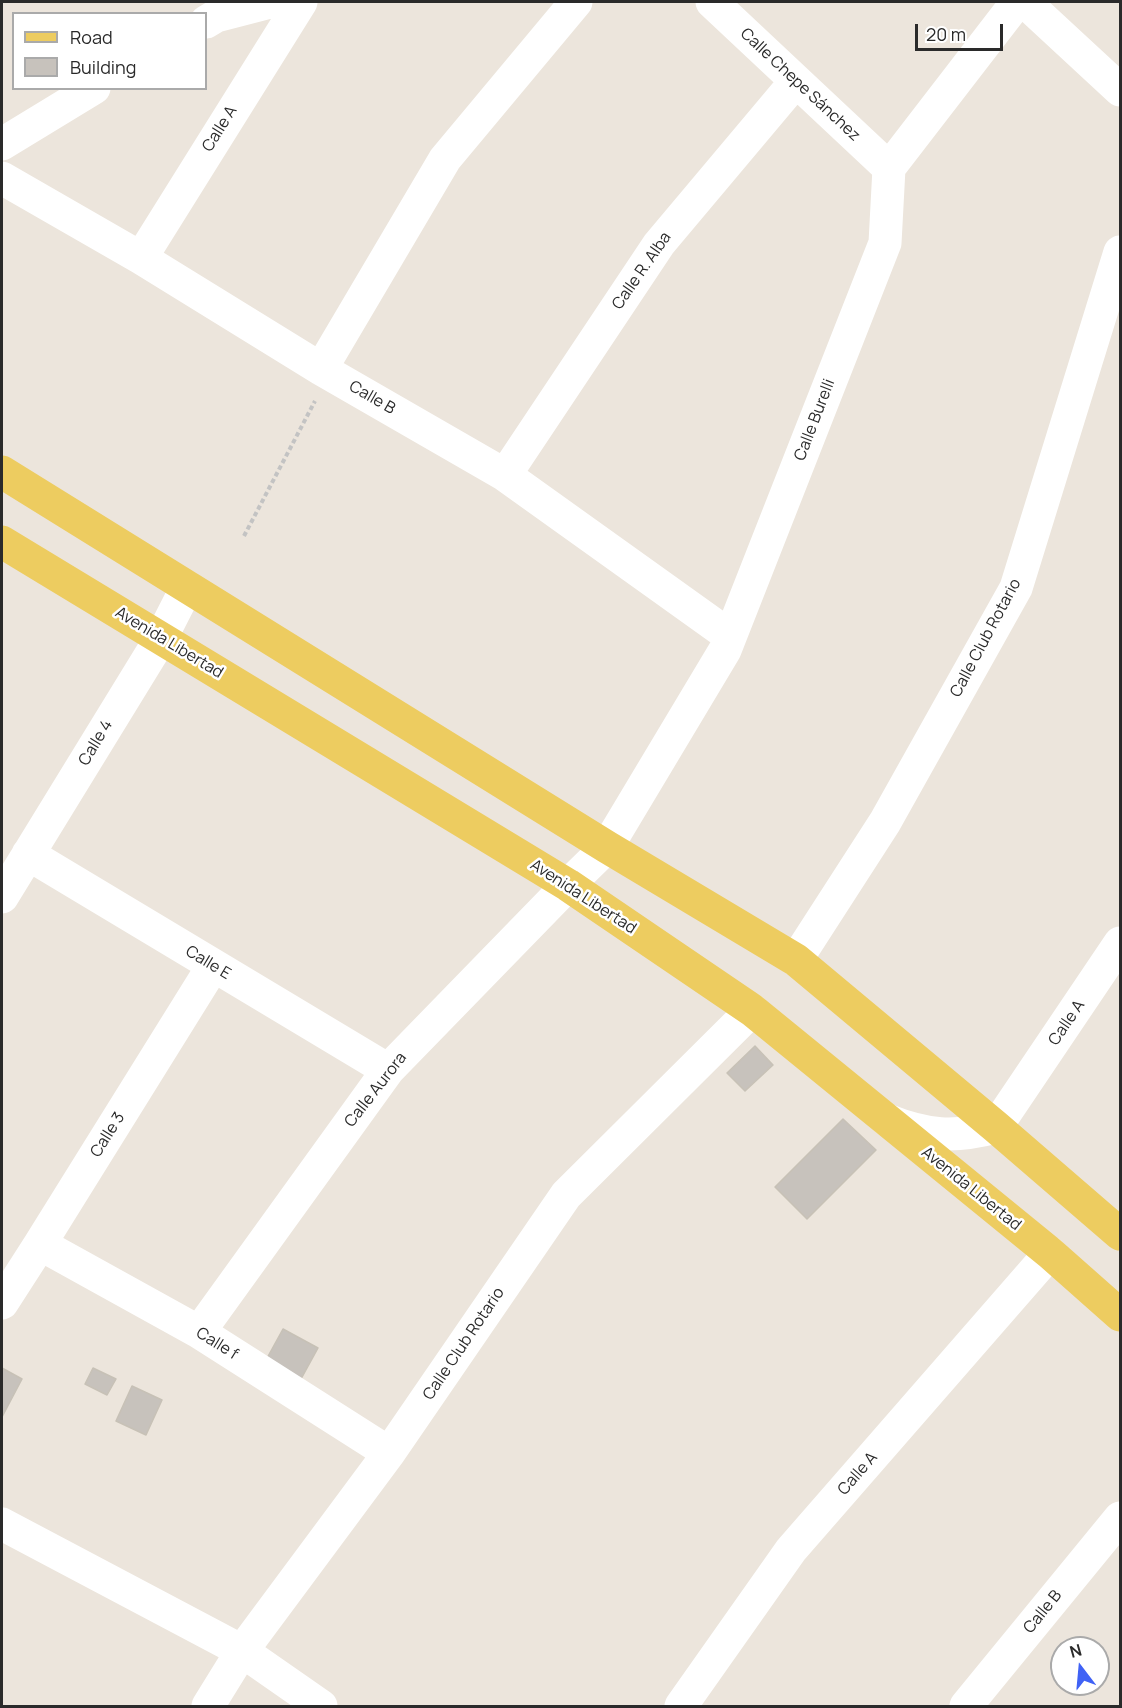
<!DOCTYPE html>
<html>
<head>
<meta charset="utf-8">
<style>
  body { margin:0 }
  #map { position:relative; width:1122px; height:1708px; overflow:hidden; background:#ece5dc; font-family:Manrope,sans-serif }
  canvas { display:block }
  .frame { position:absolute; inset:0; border:3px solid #2a2a2a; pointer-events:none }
  .legend { position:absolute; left:12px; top:12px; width:195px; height:78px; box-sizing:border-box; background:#fff; border:2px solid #aaa; margin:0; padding:8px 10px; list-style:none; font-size:18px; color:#2a2a2a }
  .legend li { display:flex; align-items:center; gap:12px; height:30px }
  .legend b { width:30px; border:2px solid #aaa }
  .north { position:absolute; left:1050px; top:1636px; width:60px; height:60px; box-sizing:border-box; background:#fff; border:2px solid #aaa; border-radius:50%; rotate:344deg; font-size:16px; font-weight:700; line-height:24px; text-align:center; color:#2a2a2a }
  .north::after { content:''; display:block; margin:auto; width:21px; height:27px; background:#4062f5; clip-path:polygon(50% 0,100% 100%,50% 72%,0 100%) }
  .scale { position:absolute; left:915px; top:24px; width:88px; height:27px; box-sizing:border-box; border:3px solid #2a2a2a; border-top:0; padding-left:8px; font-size:18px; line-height:21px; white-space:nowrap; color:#2a2a2a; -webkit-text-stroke:4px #fff; paint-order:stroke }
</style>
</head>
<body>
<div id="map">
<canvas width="1122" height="1708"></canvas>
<div class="frame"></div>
<ul class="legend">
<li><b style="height:8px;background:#edcc60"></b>Road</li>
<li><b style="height:16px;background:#c7c2bc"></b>Building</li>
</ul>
<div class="north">N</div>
<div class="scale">20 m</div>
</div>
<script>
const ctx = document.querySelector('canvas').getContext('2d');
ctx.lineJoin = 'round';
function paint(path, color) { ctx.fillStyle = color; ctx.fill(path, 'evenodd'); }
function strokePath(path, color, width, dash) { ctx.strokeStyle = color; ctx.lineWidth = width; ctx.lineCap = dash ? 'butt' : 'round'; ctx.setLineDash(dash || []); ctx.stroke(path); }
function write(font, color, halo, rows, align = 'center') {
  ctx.font = font + ' Manrope,sans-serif'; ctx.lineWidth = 5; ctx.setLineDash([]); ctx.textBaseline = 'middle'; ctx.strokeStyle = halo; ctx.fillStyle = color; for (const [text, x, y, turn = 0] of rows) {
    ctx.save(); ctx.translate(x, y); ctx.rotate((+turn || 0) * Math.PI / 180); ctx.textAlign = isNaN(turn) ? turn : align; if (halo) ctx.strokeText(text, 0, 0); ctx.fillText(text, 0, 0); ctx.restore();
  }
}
const building = new Path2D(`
  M755,1046L773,1065L745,1091L727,1073Z
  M843,1119L876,1150L807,1219L775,1187Z
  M283,1329L318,1348L301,1379L266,1360Z
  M2,1368L22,1379L2,1417Z
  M93,1368L116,1379L107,1395L85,1384Z
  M132,1386L162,1400L146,1435L116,1421Z`);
paint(building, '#c7c2bc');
strokePath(building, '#c7c1b6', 1.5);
strokePath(new Path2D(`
  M244,536L315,401`), '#c3c3c3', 4, [4.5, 3]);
strokePath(new Path2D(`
  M712,2L889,168
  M1025,2L1120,90
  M206,22L216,16L270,2
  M2,144L94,88
  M2,178L141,258L321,369L505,475L730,636
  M141,258L301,2
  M321,369L445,159L576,2
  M505,475L659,244L796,81
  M28,854L388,1070
  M2,897L161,638L187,587
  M796,960L885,822L1016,588L1120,252
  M887,1120C927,1136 954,1138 996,1127L1120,943
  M40,1244L199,1332L389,1453
  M2,1303L40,1244L213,966
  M199,1332L388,1070L568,885L607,847L725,650L885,243L889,168L1017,2
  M2,1524L242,1651L321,1706
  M208,1706L242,1651L389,1453L566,1195L752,1010
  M681,1706L791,1550L1050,1253
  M966,1706L1120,1518`), '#fff', 33);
strokePath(new Path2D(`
  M2,472L607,847L796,960L996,1127L1120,1234
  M2,542L568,885L752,1010L1050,1253L1120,1315`), '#edcc60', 33);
write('16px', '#2a2a2a', '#fff', [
  ["Calle Chepe Sánchez",800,85,43],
  ["Calle A",220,129,-58],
  ["Calle R. Alba",642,271,-55],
  ["Calle B",372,398,30],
  ["Calle Burelli",815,420,-69],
  ["Calle Club Rotario",986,638,-62],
  ["Avenida Libertad",169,643,31],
  ["Calle 4",96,743,-59],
  ["Avenida Libertad",583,897,33],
  ["Calle E",208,963,31],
  ["Calle A",1067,1023,-56],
  ["Calle Aurora",376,1090,-52],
  ["Calle 3",108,1135,-58],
  ["Avenida Libertad",971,1189,39],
  ["Calle f",217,1344,32],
  ["Calle Club Rotario",464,1344,-56],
  ["Calle A",858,1474,-49],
  ["Calle B",1043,1612,-51]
]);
</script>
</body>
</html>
